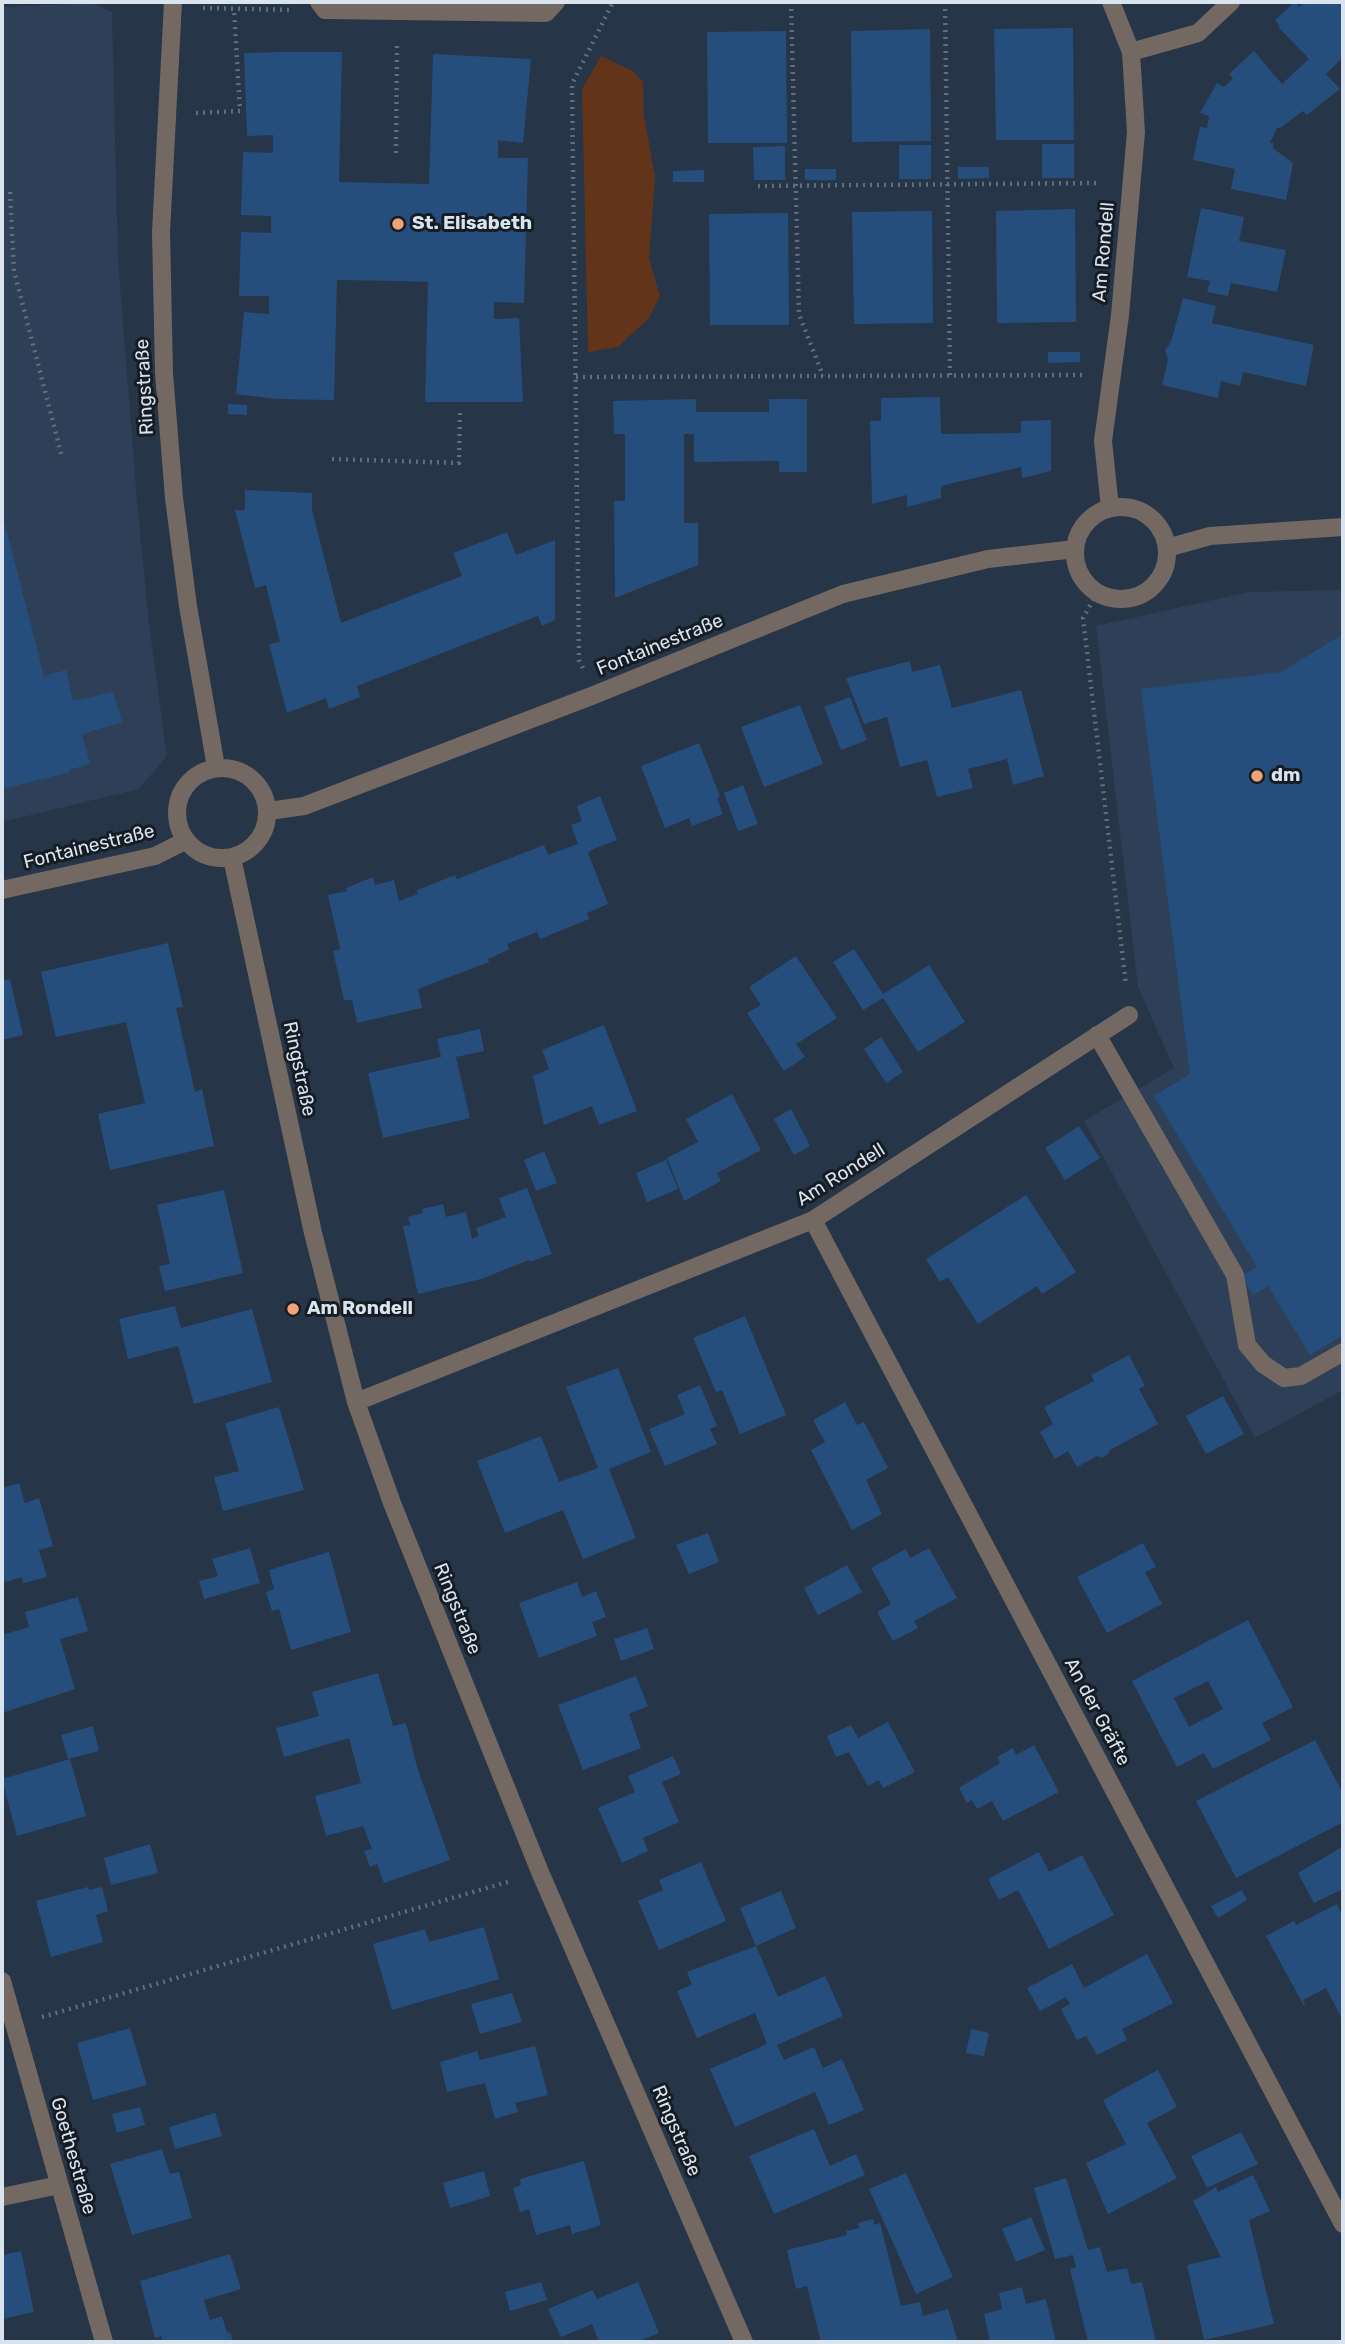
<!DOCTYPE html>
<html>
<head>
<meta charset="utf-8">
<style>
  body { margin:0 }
  #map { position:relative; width:1345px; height:2344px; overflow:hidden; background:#263547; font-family:Rubik,sans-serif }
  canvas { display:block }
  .frame { position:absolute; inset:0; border:4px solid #dae4ef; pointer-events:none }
</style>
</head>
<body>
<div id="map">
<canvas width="1345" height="2344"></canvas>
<div class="frame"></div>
</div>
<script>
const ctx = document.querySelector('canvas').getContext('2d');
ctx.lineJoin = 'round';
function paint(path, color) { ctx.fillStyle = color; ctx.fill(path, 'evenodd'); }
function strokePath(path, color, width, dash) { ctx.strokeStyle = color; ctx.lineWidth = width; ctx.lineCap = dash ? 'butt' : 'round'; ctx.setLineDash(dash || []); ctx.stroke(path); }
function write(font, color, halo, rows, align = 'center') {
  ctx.font = font + ' Rubik,sans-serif'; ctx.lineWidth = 6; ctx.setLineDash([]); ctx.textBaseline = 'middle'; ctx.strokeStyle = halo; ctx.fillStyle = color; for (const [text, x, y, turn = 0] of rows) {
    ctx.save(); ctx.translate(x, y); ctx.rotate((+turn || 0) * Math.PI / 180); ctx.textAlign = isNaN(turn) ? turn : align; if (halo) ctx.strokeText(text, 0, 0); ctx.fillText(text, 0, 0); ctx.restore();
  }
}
paint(new Path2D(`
  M93,3L112,12L118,259L137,500L149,624L167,756L139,789L2,822V7Z
  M1343,590V1390L1255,1438L1084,1121L1174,1068L1138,987L1096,626L1249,592Z`), '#2d4057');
paint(new Path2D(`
  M601,56L633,71L643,82L644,116L655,177L649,259L660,296L649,318L618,347L588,352L582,89Z`), '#62351a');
paint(new Path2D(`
  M1295,2L1299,7L1305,2H1343V57L1326,74L1340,89L1307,115L1303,111L1280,128H1277L1270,143H1274L1273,148L1293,163L1286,200L1231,189L1235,169L1193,160L1200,127L1207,128L1209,116L1200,113L1217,83L1224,87L1233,79L1229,74L1254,51L1282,84L1309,59L1278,27L1280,26L1275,20Z
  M1073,28L1074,140H996L994,29Z
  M930,29L931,141L852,142L851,31Z
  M786,31L787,143H708L707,32Z
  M283,52H342L339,182L429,184L433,54L531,59L523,143L498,140V158H528L524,303L494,302V319L519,318L523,402H425L428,282L401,281L337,280L334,400L277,399L236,394L244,312L269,314V296H239L241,232L271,233V216L241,215L243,152L273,153V135L247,136L244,53Z
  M1042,144H1074V178H1042Z
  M899,145H931V179H899Z
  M785,146V180H754L753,147Z
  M958,167H989V178L958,179Z
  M805,169H836V180H805Z
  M704,170V182H673V171Z
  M1201,208L1244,217L1239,241L1286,250L1277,292L1231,283L1228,296L1207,292L1210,281L1187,277Z
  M1075,209L1076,322L997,323L996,211Z
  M932,211L933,323L854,324L852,212Z
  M788,213L789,325H710L709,214Z
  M1183,298L1216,306L1212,323L1314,345L1306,386L1243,372L1240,386L1221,381L1218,398L1162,385L1168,360L1165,350L1171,342Z
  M1048,352H1080V362L1048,363Z
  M940,397L941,434L1021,433V421L1051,420V471L1022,478L1021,467L941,486V498L907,507V495L872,504L870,421H881V398Z
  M696,399V412H769V399H807V472H779V461L694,462V434H684V523H698V565L615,598L614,501H625V434H614L613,401Z
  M228,404L247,405V415L228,414Z
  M245,490L312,493V510L341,623L462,576L453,553L507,532L516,555L555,540V620L542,626L538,616L357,686L360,697L329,709L326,698L287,713L269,644L280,642L266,585L255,588L235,510H245Z
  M2,513L44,676L66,670L73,701L113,692L122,722L82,734L90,764L69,770L70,772L2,789Z
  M1343,634V1335L1310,1355L1268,1286L1253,1295L1241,1276L1257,1267L1154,1096L1190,1074L1141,689L1281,672Z
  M910,661L912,672L940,665L952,708L1021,690L1044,776L1013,785L1007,759L968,769L973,788L937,797L927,760L900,767L887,717L864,724L846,678Z
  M850,697L867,740L841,750L824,707Z
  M800,705L823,764L764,787L741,727Z
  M699,743L720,796L717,798L723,814L692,826L689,818L665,828L641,766Z
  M743,785L758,824L738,831L724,793Z
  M600,796L617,840L593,849L588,853L608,904L587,913L589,919L540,939L537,932L507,944L510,949L488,959L489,962L418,989L422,1008L357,1023L352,1000H344L333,951L340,949L328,895L347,891L346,888L373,877L375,885L394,880L399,901L418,894L417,890L455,875L457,879L544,845L548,855L578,844L571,825L582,821L577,806Z
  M168,943L183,1007L176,1008L195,1092L202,1089L214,1146L110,1170L98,1114L145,1103L126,1022L56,1037L41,972Z
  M854,949L883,994L929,965L965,1022L918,1052L883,998L863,1010L833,962Z
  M796,956L837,1018L796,1044L805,1057L784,1071L747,1013L761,1005L749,987Z
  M10,979L23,1035L2,1040V981Z
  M604,1025L637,1111L599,1125L592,1106L544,1125L533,1076L549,1069L542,1050Z
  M480,1029L484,1051L456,1057L470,1118L383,1138L368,1073L441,1057L437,1039Z
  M881,1037L903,1072L886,1083L864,1049Z
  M732,1094L761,1150L717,1173L721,1181L684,1201L667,1158L698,1142L686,1119Z
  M791,1109L810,1146L794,1155L774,1119Z
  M1079,1126L1100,1158L1065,1180L1045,1148Z
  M544,1151L557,1183L536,1191L524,1160Z
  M666,1160L678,1189L647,1202L636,1173Z
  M527,1188L552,1254L530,1262L529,1260L481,1279L418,1294L403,1226L410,1225L408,1217L423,1213L422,1209L443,1204L446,1217L466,1212L472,1239L479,1236L476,1228L506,1217L499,1198Z
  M224,1190L243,1273L165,1291L159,1266L170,1264L157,1205Z
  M1026,1195L1076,1272L1042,1294L1037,1286L978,1324L948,1277L940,1282L926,1259Z
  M175,1306L181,1328L252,1309L272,1382L194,1404L178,1346L128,1359L119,1319Z
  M745,1316L786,1415L740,1434L722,1390L716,1392L693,1338Z
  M1129,1355L1145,1386L1139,1389L1158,1424L1110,1450L1108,1454L1102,1458L1097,1456L1077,1467L1068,1451L1055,1459L1040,1432L1053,1424L1044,1407L1094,1381L1091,1375Z
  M618,1368L651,1452L609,1469L636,1538L583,1559L563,1510L505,1533L477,1461L541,1436L559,1482L598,1468L566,1387Z
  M700,1385L717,1426L710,1429L717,1444L665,1466L649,1429L685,1414L677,1395Z
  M1223,1396L1244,1434L1206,1454L1186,1416Z
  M845,1402L857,1425L864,1422L888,1468L866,1480L882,1514L852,1530L811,1450L825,1442L813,1420Z
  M279,1407L304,1490L223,1511L214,1477L239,1471L225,1423Z
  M19,1483L25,1503L39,1498L53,1546L39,1550L47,1577L23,1583L22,1577L2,1583V1488Z
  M708,1533L719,1562L689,1574L676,1545Z
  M1143,1543L1156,1567L1145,1572L1162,1604L1107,1633L1077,1577Z
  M250,1548L260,1583L204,1599L199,1581L218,1576L212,1559Z
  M929,1548L957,1598L914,1621L918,1628L893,1641L877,1612L891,1604L871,1568L906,1549L910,1558Z
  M329,1552L351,1632L291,1650L279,1609L272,1611L266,1592L274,1589L269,1570Z
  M847,1565L862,1592L818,1615L804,1588Z
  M577,1582L582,1597L596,1591L606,1617L592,1622L597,1636L539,1658L519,1603Z
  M78,1597L88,1631L60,1639L75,1689L2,1713V1635L29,1627L25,1612Z
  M1248,1620L1293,1707L1262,1723L1271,1740L1213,1769L1204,1753L1177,1767L1132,1681ZM1208,1681L1223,1709L1189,1727L1174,1698Z
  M647,1628L654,1649L621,1661L614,1639Z
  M378,1673L393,1726L406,1723L417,1767L450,1860L384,1883L377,1864L370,1867L364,1851L372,1849L363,1826L326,1836L315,1796L361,1783L349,1738L284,1757L276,1728L319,1716L312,1692Z
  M636,1676L648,1706L629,1714L641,1748L583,1770L558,1705Z
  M888,1722L915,1772L883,1788L879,1780L868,1786L849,1752L836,1757L827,1736L851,1725L858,1738Z
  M93,1726L99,1751L68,1759L61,1735Z
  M1315,1740L1343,1794V1822L1236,1878L1196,1801Z
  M1034,1745L1059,1792L1003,1821L992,1801L977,1809L972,1800L967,1803L959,1788L1000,1763L997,1757L1013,1748L1016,1755Z
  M673,1756L681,1774L662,1782L679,1822L643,1838L648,1851L622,1863L598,1808L635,1792L628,1776Z
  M70,1759L86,1816L17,1836L2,1779Z
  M150,1844L158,1873L111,1885L104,1858Z
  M1342,1847L1343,1889L1314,1903L1298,1873Z
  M1039,1852L1049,1872L1082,1855L1114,1915L1049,1949L1018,1890L999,1900L988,1879Z
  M701,1862L726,1921L659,1950L638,1901L663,1890L659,1880Z
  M88,1887L89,1890L102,1887L108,1911L96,1915L103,1942L51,1957L36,1901Z
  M1242,1890L1247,1900L1218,1918L1211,1906Z
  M781,1891L796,1928L756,1946L740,1908Z
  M1337,1904L1343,1916V2021L1326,1988L1303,2000L1305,2005L1304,2006L1266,1936L1294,1921L1296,1925Z
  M484,1927L499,1979L392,2010L373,1944L425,1929L429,1942Z
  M756,1946L778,1997L825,1976L843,2016L777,2045L784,2060L814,2047L823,2068L842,2059L864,2110L829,2125L815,2092L735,2127L710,2069L767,2044L755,2013L697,2038L677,1991L692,1985L687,1972Z
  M1147,1954L1173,2003L1122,2029L1127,2040L1097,2055L1086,2036L1077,2040L1061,2009L1070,2004L1066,1997L1040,2011L1027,1988L1072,1964L1084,1988Z
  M512,1993L522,2022L480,2034L471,2004Z
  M130,2028L147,2085L93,2100L77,2043Z
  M971,2029L989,2033L984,2056L966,2053Z
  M535,2046L548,2095L515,2103L518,2112L495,2119L485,2083L447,2092L440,2062L477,2051L480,2060Z
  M1158,2070L1177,2107L1147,2123L1177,2178L1108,2214L1086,2163L1126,2144L1103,2100Z
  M140,2107L145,2125L117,2133L112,2114Z
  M215,2113L222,2136L175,2149L169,2127Z
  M814,2129L830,2166L856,2154L865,2175L774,2214L749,2156Z
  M1241,2132L1258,2164L1207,2188L1191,2156Z
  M162,2149L170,2174L179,2172L192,2218L132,2235L110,2164Z
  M584,2161L601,2225L572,2234L570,2225L536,2235L529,2209L520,2212L513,2188L521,2185L520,2179Z
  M484,2171L490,2196L450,2208L443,2183Z
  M906,2173L953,2277L916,2294L869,2189Z
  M1253,2175L1270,2211L1249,2220L1274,2324L1204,2340L1187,2265L1221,2257L1193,2201L1216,2187L1218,2192Z
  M1066,2178L1088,2250L1100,2247L1107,2272L1127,2268L1131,2284L1142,2282L1156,2342H1088L1070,2269L1076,2267L1073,2255L1055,2259L1034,2188Z
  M1031,2217L1045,2250L1016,2262L1002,2229Z
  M873,2219L874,2225L880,2223L901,2306L920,2302L923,2316L948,2309L958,2342H821L807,2286L796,2289L787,2250L847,2235L846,2231L859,2228L858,2223Z
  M21,2251L34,2312L2,2319V2255Z
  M230,2254L241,2289L204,2300L210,2320L222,2316L227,2333L230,2332L233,2342H163L161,2336L155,2338L140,2281Z
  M541,2282L547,2300L510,2311L505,2292Z
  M638,2282L659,2333L637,2342H599L592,2324L561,2337L548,2309L593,2290L597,2299Z
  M1022,2287L1026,2304L1046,2299L1056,2342H990L984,2314L1002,2309L999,2293Z`), '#264e7c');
strokePath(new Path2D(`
  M791,2L799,314L823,376
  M945,2L950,375
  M203,8L292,10
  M196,113L240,111L234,10
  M396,153L397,41
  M758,186L1100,183
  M10,192L14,271L62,457
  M576,377L1082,375
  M332,459L459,463L460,411
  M1097,593L1083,618L1126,985
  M583,668L579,660L572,84L613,2
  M42,2017L511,1881`), '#606e7d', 4.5, [2, 5]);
strokePath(new Path2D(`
  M173,2L161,232L164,373L174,498L188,606L216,767
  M319,2L325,10L546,13L556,2
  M1131,52L1198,33L1231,2
  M1075 553a46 46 0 1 1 92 0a46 46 0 1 1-92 0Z
  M1110,508L1103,441L1120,315L1136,132L1131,52L1111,2
  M1167,548L1210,536L1343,527
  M177 813a45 45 0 1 1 90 0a45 45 0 1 1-90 0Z
  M269,811L304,806L594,695L843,594L988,559L1075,549
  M232,858L313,1233L356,1402L392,1503L540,1872L744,2342
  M2,890L155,856L185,841
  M1097,1035L1235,1275L1247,1345L1263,1364L1284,1378L1301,1376L1343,1352
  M813,1220L1343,2224
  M356,1402L813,1220L1129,1015
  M2,1981L104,2342
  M2,2197L59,2185`), '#736862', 18);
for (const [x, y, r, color] of [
  [398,224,7,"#f0a378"],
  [1257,776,7,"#f0a378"],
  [293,1309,7,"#f0a378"]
]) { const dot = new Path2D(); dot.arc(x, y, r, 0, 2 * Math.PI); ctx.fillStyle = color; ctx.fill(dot); strokePath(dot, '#151c24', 2.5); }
write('bold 19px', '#dae4ef', '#151c24', [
  ["St. Elisabeth",412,224],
  ["dm",1271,776],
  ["Am Rondell",307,1309]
], 'left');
write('19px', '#dae4ef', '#151c24', [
  ["Am Rondell",1104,252,-85],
  ["Ringstraße",145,387,-93],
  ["Fontainestraße",660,645,-22],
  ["Fontainestraße",89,847,-14],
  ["Ringstraße",299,1069,78],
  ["Am Rondell",841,1175,-32],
  ["Ringstraße",457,1609,68],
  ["An der Gräfte",1097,1712,62],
  ["Ringstraße",676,2131,67],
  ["Goethestraße",73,2156,74]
]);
</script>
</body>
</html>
